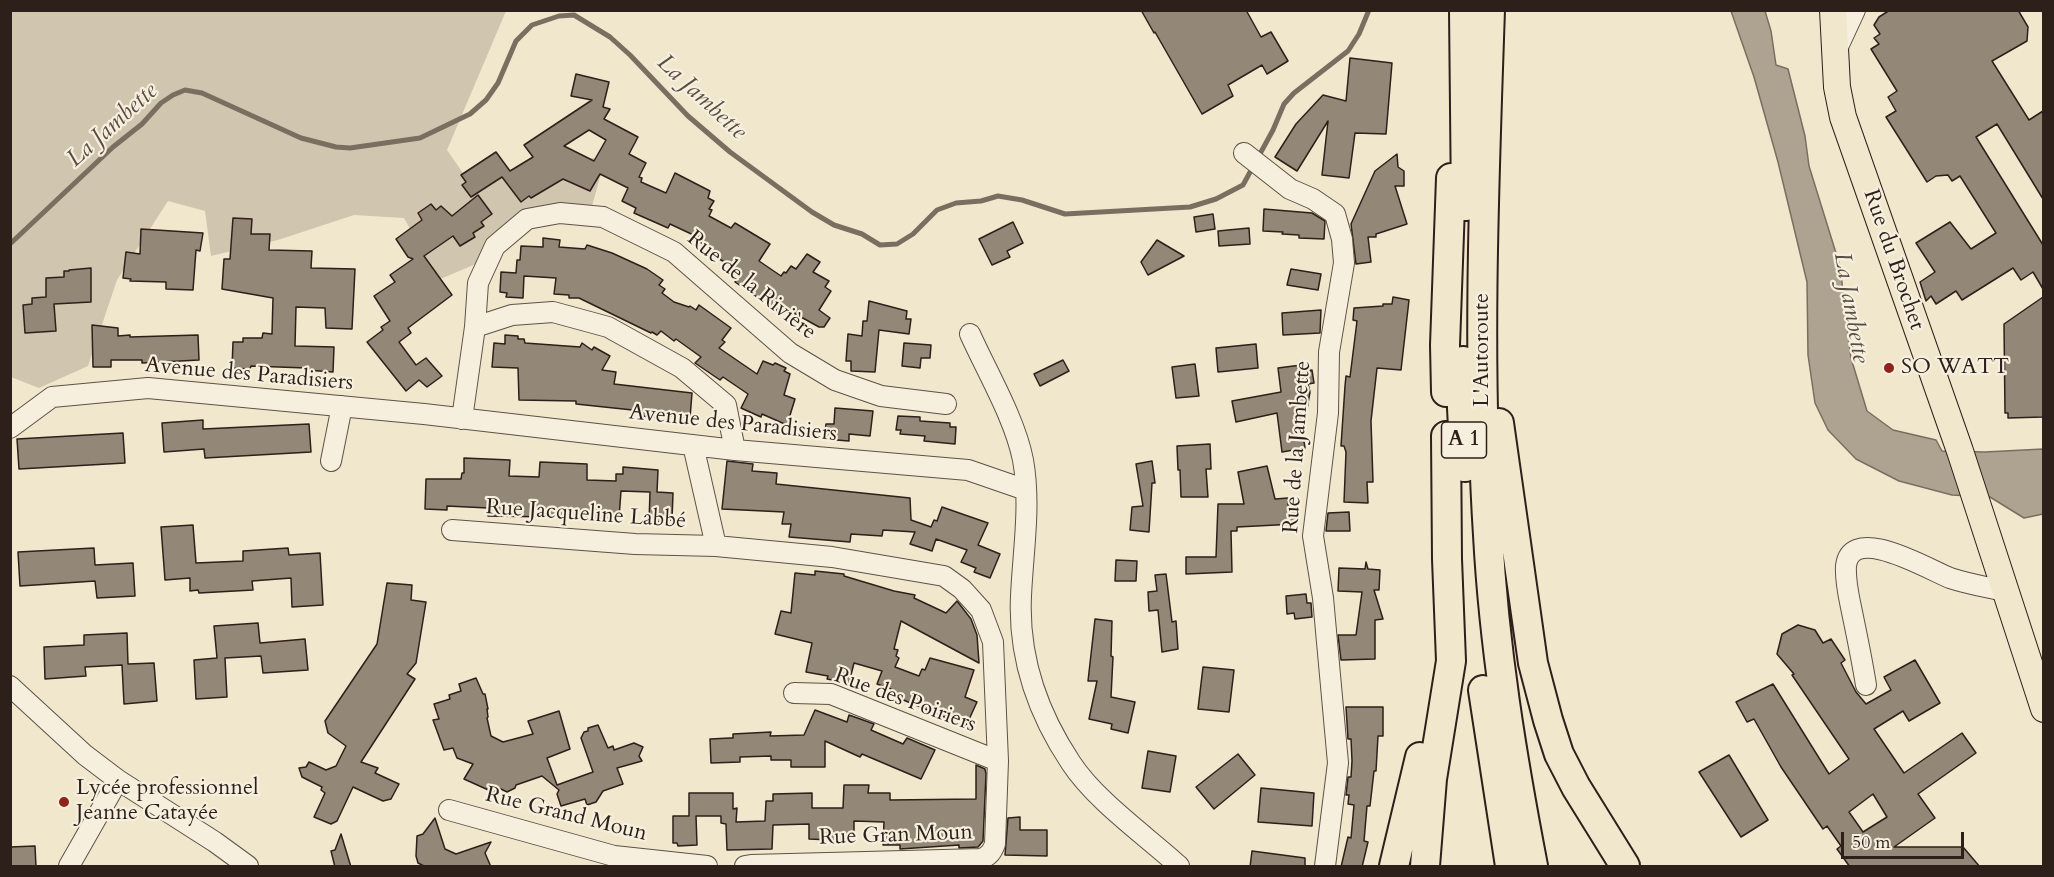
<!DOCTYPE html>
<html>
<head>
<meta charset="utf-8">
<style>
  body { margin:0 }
  #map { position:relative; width:2054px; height:877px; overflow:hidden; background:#f1e7cd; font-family:Cardo,serif }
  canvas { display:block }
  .frame { position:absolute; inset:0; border:12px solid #2d1f19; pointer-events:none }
  .scale { position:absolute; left:1841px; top:832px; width:123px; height:27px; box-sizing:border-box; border:3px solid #2d1f19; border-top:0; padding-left:8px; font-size:18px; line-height:21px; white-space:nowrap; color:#2d1f19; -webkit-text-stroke:4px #f6efde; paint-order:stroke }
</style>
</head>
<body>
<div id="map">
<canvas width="2054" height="877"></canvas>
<div class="frame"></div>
<div class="scale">50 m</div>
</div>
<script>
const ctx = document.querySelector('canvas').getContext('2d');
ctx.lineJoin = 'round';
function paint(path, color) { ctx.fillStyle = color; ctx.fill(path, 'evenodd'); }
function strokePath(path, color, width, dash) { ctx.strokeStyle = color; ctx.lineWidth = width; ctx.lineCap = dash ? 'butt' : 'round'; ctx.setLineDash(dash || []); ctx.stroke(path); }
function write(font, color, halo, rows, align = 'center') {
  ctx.font = font + ' Cardo,serif'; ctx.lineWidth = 4.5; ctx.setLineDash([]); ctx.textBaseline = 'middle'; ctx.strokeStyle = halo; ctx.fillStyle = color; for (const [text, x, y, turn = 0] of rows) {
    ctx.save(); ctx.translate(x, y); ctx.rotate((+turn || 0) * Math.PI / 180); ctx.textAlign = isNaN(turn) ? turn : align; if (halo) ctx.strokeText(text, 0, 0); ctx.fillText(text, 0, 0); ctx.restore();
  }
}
paint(new Path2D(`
  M10,11H506L447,150L467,179L606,156L590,213L522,211L490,258L438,280L404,218L354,215L278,240L211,256L205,211L168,201L117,280L88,366L39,388L11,377Z`), '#d0c5ae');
const water = new Path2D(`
  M1731,11H1765L1771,31L1776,65L1788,69L1805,136L1809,166L1840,266L1851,358L1867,411L1893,430L1936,440L1942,451L1985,452L2043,449V514L2024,518L1990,497L1952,495L1899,481L1856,459L1828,430L1815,403L1808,355L1807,282L1778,162L1754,77Z`);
paint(water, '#aea390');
strokePath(water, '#7a6e60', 1.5);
strokePath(new Path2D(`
  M10,244L113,147L142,124L161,103L173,95L185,90L202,93L301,138L336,147L350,148L420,138L470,114L486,100L498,83L516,41L532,25L559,16L574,15L610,37L630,55L688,116L730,152L812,212L834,225L862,234L880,245L897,244L913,234L937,210L956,203L981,201L998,196L1022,200L1065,214L1190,207L1216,199L1243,185L1273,130L1284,104L1294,93L1348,51L1359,34L1369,10`), '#7a6e60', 5);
const building = new Path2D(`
  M1141,10H1246L1261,37L1271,32L1288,61L1267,74L1262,65L1228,85L1233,96L1202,114L1155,32L1154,33Z
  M1890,10H2018L2028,27L2027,41L1992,61L2029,120L2043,111V199L1997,124L1976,137L2043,245V289L2033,272L2021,280L2013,268L1962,300L1956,291L1936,304L1931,296L1926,301L1920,282L1935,272L1916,243L1950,222L1971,249L1996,233L1960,176L1952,181L1948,175L1936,176L1927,182L1886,117L1896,111L1888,97L1897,91L1871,49L1879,44L1874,38L1880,34L1874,25L1879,17Z
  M1350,58L1392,63L1386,134L1355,133L1349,178L1322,175L1328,121L1297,171L1275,157L1296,124L1323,95L1346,101Z
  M576,74L609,82L603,107L610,109L604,119L638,137L629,154L646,163L639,177L642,178L641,182L666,193L675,173L710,191L708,198L714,201L709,209L712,210L709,216L731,228L735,223L770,244L759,261L781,276L784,272L786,273L791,266L796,269L807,254L820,262L813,272L829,281L825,287L831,291L819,310L830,318L824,327H819L783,307L779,312L735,282L742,272L707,252L710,248L700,242L702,239L670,224L668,228L634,213L636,208L622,201L628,188L600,174L590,191L563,179L531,198L529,196L521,202L502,177L471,197L462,185L466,182L461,175L496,152L510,171L533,157L524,145L592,100L571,96ZM589,130L606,140L594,161L564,146Z
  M1397,154L1398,167L1404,171V186H1395L1407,224L1376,234V237H1368L1371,262L1356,264L1351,224L1375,171Z
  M478,195L492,214L481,222L484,226L473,233L475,237L460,246L453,236L424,256L452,295L408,328L411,333L399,342L416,365L426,358L442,376L427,387L419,380L406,391L367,342L383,330L381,327L390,321L374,296L395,282L390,275L413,259L408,257L396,239L422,220L418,213L431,204L436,210L441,206L452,216Z
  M1264,209L1312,213L1325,221L1324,239L1299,238V235L1282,234L1283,232L1263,231Z
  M1213,214L1215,229L1196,232L1194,217Z
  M233,218L252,219L251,234H270L269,250L312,251L311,268L355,269L352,329L326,328L325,308L296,307L295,346L334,347L333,372L306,370V368L251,366L250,369L232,368L233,342H243V338H262L263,333L272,334L273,298L222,289L224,259H230Z
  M1013,222L1023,243L1007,251L1010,257L992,265L979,239Z
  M1249,228L1250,244L1219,246L1218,231Z
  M141,229L203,233L200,251L196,250L193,290L166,289V282L130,281L131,279L123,278L126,252L140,254Z
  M543,238L560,240L559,247L585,249L587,245L612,253L647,269L663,280L659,285L665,289L662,293L674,302L689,307L690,306L696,310L699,305L731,328L722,340L725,342L719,348L757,374L763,361L773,365L775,363L786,368L784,371L790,374L784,395L795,399L787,425L762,414L761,417L741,408L748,394L723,377L720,380L695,363L701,357L676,339L674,341L661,331L657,335L652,332L651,333L579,298H569V295L554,294L556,278L524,276L523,298L506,297L507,293L500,292L501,272L516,273L517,260H520L521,246L543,247Z
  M1157,240L1184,256L1148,275L1141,262Z
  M91,268V302L54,304L56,331L25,333L23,305L32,304V298L46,297V278L64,277V271H69V270Z
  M1291,269L1321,274L1318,290L1287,285Z
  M1393,297L1409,300L1401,370L1377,368L1371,421L1373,482H1367L1368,503L1344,502L1346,452L1344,446H1341L1345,386L1346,376L1350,377L1357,321L1353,320L1354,308L1383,306V304H1392Z
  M2043,297V417L2008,418V413H2005L2004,324Z
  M869,301L907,311L906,319H911L909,334L879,330L875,372L851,371V361H846L848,334L862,336L863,321H867Z
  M1321,310L1320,333L1283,335L1282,313Z
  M92,325L118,328V336L130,335V337L198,335L199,360L142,363V360H111V367H93Z
  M505,335L518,336V339H524L525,343L580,347L582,343L592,350L594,347L610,356L602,370L616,372L614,384L692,393L690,418L660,415V418L642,416V411L576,404V401L519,400L518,368L492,367L494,343L505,344Z
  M904,343L931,345L930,358H921L920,368L902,366Z
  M1256,344L1258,368L1218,372L1216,348Z
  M1063,360L1069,371L1040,386L1034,374Z
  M1195,364L1199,396L1176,398L1172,367Z
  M1309,364L1310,371L1312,370L1314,383L1308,384L1310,392L1307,409L1299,408L1305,448L1282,452L1277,413L1236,422L1232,401L1281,392L1278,368Z
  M835,408L873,411L870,436L849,434V441L824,439L826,424H834Z
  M898,416L920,417V421L950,423V427H956L955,444L924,441L925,436L900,434L901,430H896Z
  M203,420V429L309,424L311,452L205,458L204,449L164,452L162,423Z
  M123,433L125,463L19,469L17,439Z
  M1210,444L1211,469H1206L1208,497H1181L1180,470H1178L1177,446Z
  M464,458L510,460L509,476L539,477L540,462L587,464V480L616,481V474H623V467L658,470L657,492L673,493L672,520H665V522H649L650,492L621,491L619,518L488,516V508L447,506V510L425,509L426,479H461L462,473H464Z
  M727,461L753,464L752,471L777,473L776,484L910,498L911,520L931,527L934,520L937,521L942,507L988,523L978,545L1000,554L990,578L974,572L976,568L961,562L967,550L936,539L932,551L910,544L915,532L883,530L882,536L851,534L850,542L789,537L791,524H782L784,512L722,509Z
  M1152,461L1155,483H1152L1149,532L1130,530L1132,507L1143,506L1136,464Z
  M1267,466L1275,499L1288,498V505H1296V524L1237,527V531H1231L1232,572L1186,574V557H1216L1218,504H1244L1238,472Z
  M1349,512L1350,531H1326L1328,513Z
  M193,525L196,563L243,561V551L288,548L289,555L320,553L323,605L292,607L291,578L252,581L253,590L199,593L198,590L190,591V578L165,580L161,527Z
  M94,548L95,565L133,563L135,596L97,598L95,581L20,586L18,552Z
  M1116,560L1137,561L1136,581H1115Z
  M1366,562L1368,569L1380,570L1379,590H1374L1383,619L1375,620V659L1341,660L1338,635H1356L1362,592L1338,591L1339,568L1365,569Z
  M815,571L844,574V576L894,591L915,595L914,598L946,613L957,601L971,619L977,635L979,663L901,621L894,649L898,650L896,656L899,658L895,667L919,676L922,669L925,670L930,658L974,670L965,697L977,702L966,726L889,694L891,689L877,684L882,671L854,663L849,683L827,679L828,676L806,672L812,643L775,634L781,611L791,613L795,573L815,575Z
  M1166,574L1172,622L1176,621L1178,649L1162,652L1158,610L1149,611L1148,592L1157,591L1155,575Z
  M387,583L412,585L411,600L426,602L416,663L407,674L415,679L361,762L378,768L375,773L399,784L391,799L383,801L353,787L337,821L331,824L314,817L325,793L321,790L322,787L302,777L299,768L306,767L309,762L326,770L336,766L346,746L328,733L325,721L377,644Z
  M1306,594L1307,603H1311L1312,617L1295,619L1294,613L1287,614L1286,596Z
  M1095,619L1112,621L1111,656L1113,657L1111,697L1135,702L1128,733L1111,729L1112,724L1089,719L1097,681H1088Z
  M258,623L260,643L305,639L308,670L263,673L261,656L225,658L227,697L196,699L194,660L217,658L214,626Z
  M1798,625L1815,630L1823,643L1831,639L1845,660L1841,663L1856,692L1866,704L1891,690L1884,677L1915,660L1940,703L1909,721L1903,711L1874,729L1904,773L1962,733L1976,753L1918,794L1935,818L1894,847H1963L1980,867H1850L1837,849L1841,846L1827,826L1823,829L1781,767L1754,719L1747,722L1736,702L1773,684L1829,774L1849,759L1792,675L1794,674L1777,654L1782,634ZM1873,794L1887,817L1863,832L1849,812Z
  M127,633L128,664L154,663L157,701L124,704L122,665L85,667L86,676L45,679L44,647L84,645V635Z
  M1203,667L1234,670L1229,712L1198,709Z
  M476,678L483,694H485L488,709H487L488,717L487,718L491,736L503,742L533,734L528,721L559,711L570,749L547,758L557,785L593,772L581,738L584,732L588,731V728L598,725L608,748L613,746L614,750L634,743L643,747L639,756L642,761L617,768L623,784L603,791L596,802L587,805L585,799L561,806L557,794L559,790L542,776L516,785L515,788L507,792L499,788L495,793L464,779L473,764L457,758L453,748L444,750L433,720L439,719L434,704L450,699L449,695L461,691L459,684Z
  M1346,707H1383V736H1378L1376,771H1374L1370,806H1367L1364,841L1368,842L1362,867H1341L1348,837L1351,838L1354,805L1348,804L1349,795H1346L1348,777H1351L1352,761L1351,739H1348Z
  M815,710L847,722L849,715L863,720L874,724L871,730L903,744L907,738L935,750L921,779L862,754L860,757L825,741V767H791V760H771V756L740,757V762L711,763L710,739L730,738H733V734L771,732L770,736L804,735Z
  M1148,751L1176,756L1170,792L1142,788Z
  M1238,754L1255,775L1214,809L1196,787Z
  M1729,755L1768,820L1741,837L1699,772Z
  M976,765L985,769L986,774L983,841L978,847L959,848V845L900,849V845H883L884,822L854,821V841L809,839V824L773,825L772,849L727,850L726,824L721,823V816H696L697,845L678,846L677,843H673V816H689V793H733V809L737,808L736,822L765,821L766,801H773V794L812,793V808H843L844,785H869L868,793H890V800L976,799Z
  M1261,788L1314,793L1312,826L1258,822Z
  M1020,817V830H1047V856L1005,855L1008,818Z
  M435,818L445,849L456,854L491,842L485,853L491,867H426L418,863L416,856L417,836L423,834Z
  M341,834L351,867H335L331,851L335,850Z
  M35,846L36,867H10V847Z
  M1252,851L1305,858V867H1250Z`);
paint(building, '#938777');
strokePath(building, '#2d1f19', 1.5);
const minor = new Path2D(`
  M1837,49L1855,10
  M1244,153L1290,189L1313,199L1335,214L1342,239L1344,263L1329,352L1328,413L1313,536L1323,598L1338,763L1325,866
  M475,327L512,315L553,312L608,327L682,368L726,405L735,450
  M970,334C987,372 1015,419 1023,460C1031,505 1023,551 1021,596C1018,658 1037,712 1071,763C1096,801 1145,835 1179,866
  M462,419L475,327L478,283L495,246L527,219L560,213L603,217L674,252L790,353L835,380L881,396L946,404
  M10,428L52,397L148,388L424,414L735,450L968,470L1026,490
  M693,445L716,546
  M331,461L342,406
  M452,530L635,544L716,546L832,557L944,576L962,589L981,610L993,642L998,761L995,844C992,852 989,856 981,859L751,865L745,866
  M1866,685C1862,660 1857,636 1852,612C1849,597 1845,582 1846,566C1851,522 1931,571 1950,578C1968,584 1987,587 2004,591
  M10,686L85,755L118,780L215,842L248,866
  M794,693L831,694L998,761
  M449,810L614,856L707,866
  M69,866L118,780`);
const major = new Path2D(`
  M1833,10L1837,87L1843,117L1960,451L2044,709`);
const highway = new Path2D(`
  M1464,10L1466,206
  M1490,10C1484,185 1477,361 1488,535C1494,647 1512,757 1533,866
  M1463,361L1462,408L1465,467
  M1446,392L1445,345L1451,178
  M1499,423L1533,663L1548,720L1559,754L1576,787L1625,866
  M1483,690L1510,866
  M1394,866L1420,757
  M1425,866L1432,779L1451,661L1447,559L1446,436`);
strokePath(minor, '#5e5146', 22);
strokePath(major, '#2d1f19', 28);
strokePath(highway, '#2d1f19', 32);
strokePath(minor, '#f6efde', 20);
strokePath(major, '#f1e7cd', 26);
strokePath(highway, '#f1e7cd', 28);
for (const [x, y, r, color] of [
  [1889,368,6,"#8f2418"],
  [64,802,6,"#8f2418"]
]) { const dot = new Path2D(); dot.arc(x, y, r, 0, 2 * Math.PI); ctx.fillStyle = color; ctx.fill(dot); strokePath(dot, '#f6efde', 2); }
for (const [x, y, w] of [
  [1464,440,45]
]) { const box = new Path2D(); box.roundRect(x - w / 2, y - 18, w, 36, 4.5); ctx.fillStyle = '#f6efde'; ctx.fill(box); strokePath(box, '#2d1f19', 1.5); }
write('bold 21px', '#2d1f19', null, [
  ["A 1",1464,440]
]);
write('22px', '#2d1f19', '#f6efde', [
  ["Rue du Brochet",1893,260,71],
  ["Rue de la Rivière",751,286,39],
  ["L'Autoroute",1483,350,-90],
  ["Avenue des Paradisiers",249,375,5],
  ["Avenue des Paradisiers",733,424,6],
  ["Rue de la Jambette",1298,447,-86],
  ["Rue Jacqueline Labbé",586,515,4],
  ["Rue des Poiriers",905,701,20],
  ["Rue Grand Moun",566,815,14],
  ["Rue Gran Moun",896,836,-2]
]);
write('22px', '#2d1f19', '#f6efde', [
  ["SO WATT",1901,368],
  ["Lycée professionnel",76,789],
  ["Jeanne Catayée",76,814]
], 'left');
write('italic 24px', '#5a4d43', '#f6efde', [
  ["La Jambette",701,98,43],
  ["La Jambette",113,126,-42],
  ["La Jambette",1850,308,80]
]);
</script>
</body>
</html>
